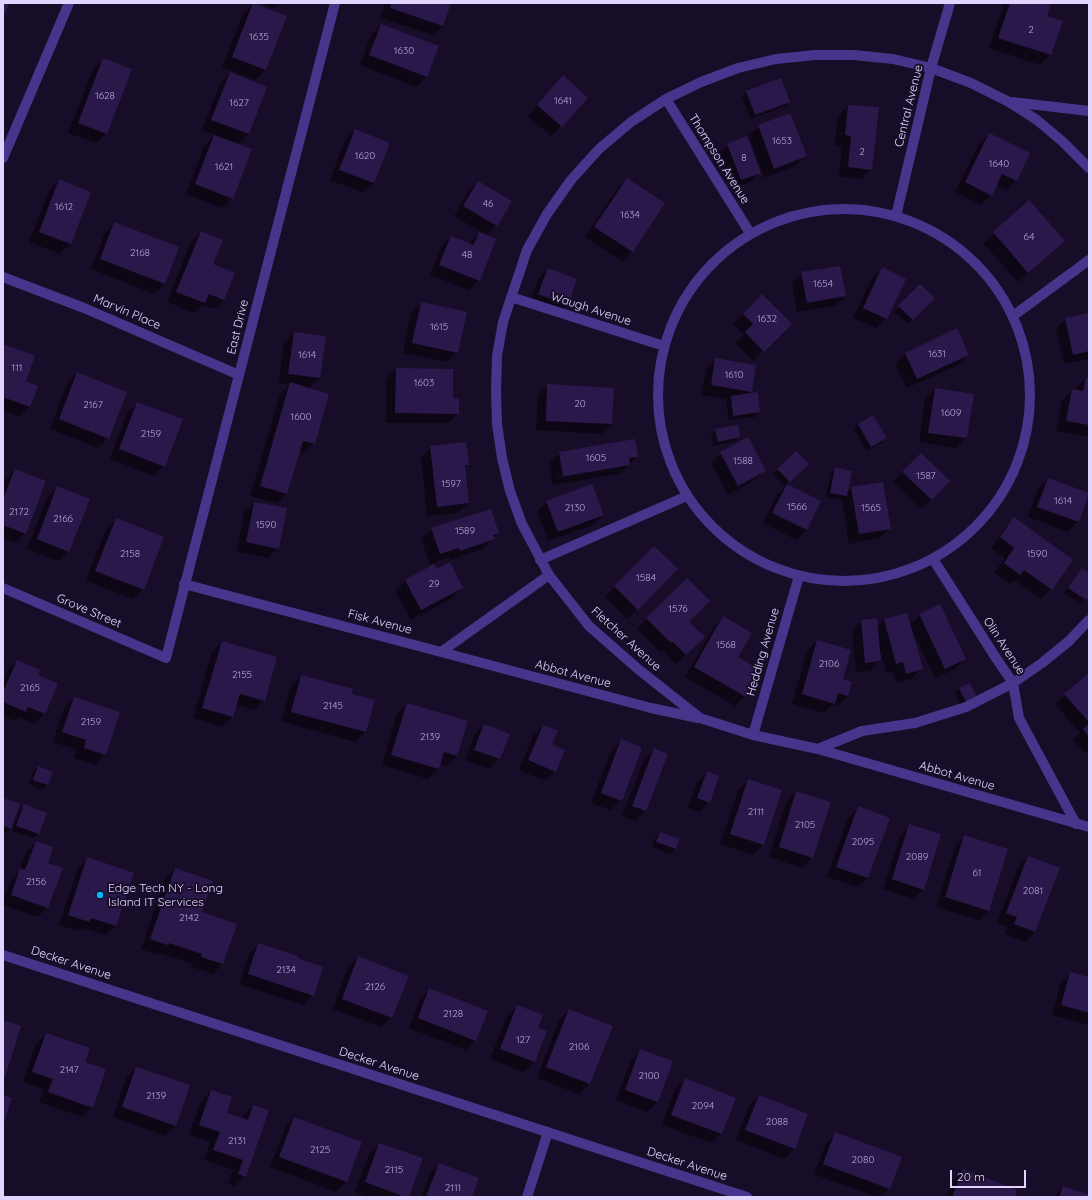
<!DOCTYPE html>
<html>
<head>
<meta charset="utf-8">
<style>
  body { margin:0 }
  #map { position:relative; width:1092px; height:1200px; overflow:hidden; background:#170d28; font-family:Quicksand,sans-serif }
  canvas { display:block }
  .frame { position:absolute; inset:0; border:4px solid #e1d5ff; pointer-events:none }
  .scale { position:absolute; left:950px; top:1170px; width:76px; height:18px; box-sizing:border-box; border:2px solid #e1d5ff; border-top:0; padding-left:5px; font-size:12px; line-height:14px; white-space:nowrap; color:#e1d5ff; -webkit-text-stroke:3px #170d28; paint-order:stroke }
</style>
</head>
<body>
<div id="map">
<canvas width="1092" height="1200"></canvas>
<div class="frame"></div>
<div class="scale">20 m</div>
</div>
<script>
const ctx = document.querySelector('canvas').getContext('2d');
ctx.lineJoin = 'round';
function paint(path, color) { ctx.fillStyle = color; ctx.fill(path, 'evenodd'); }
function strokePath(path, color, width, dash) { ctx.strokeStyle = color; ctx.lineWidth = width; ctx.lineCap = dash ? 'butt' : 'round'; ctx.setLineDash(dash || []); ctx.stroke(path); }
function write(font, color, halo, rows, align = 'center') {
  ctx.font = font + ' Quicksand,sans-serif'; ctx.lineWidth = 4; ctx.setLineDash([]); ctx.textBaseline = 'middle'; ctx.strokeStyle = halo; ctx.fillStyle = color; for (const [text, x, y, turn = 0] of rows) {
    ctx.save(); ctx.translate(x, y); ctx.rotate((+turn || 0) * Math.PI / 180); ctx.textAlign = isNaN(turn) ? turn : align; if (halo) ctx.strokeText(text, 0, 0); ctx.fillText(text, 0, 0); ctx.restore();
  }
}
paint(new Path2D(`
  M261,3H279L274,8Z
  M385,3H450L443,25L433,35L380,18Z
  M1004,3H1050L1046,17L1050,55L1040,65L989,48Z
  M253,4L286,17L265,70L255,80L222,67L243,14Z
  M381,25L426,77L416,87L360,65L371,35Z
  M103,59L106,133L96,143L68,133L93,69Z
  M230,73L266,87L248,134L237,145L232,198L222,208L186,194L204,146L215,135L202,130L220,83Z
  M553,87L561,126L551,136L528,116Z
  M746,92L789,102L785,106L750,119L742,96Z
  M848,106L871,169L861,179L839,177L842,146L835,145L838,116Z
  M759,126L805,156L795,166L764,178L749,136Z
  M355,130L389,143L374,183L364,193L330,180L345,140Z
  M989,134L1016,180L1006,190L996,185L991,195L981,205L955,192L979,144Z
  M746,138L760,172L750,182L731,189L717,155L727,145Z
  M627,179L663,203L632,251L622,261L585,237L617,189Z
  M59,180L90,192L70,244L60,254L29,242L49,190Z
  M478,182L496,225L485,236L479,280L469,290L430,275L441,247L451,237L469,244L479,233L485,236V234L454,216L468,192Z
  M1029,202L1064,241L1018,282L983,243Z
  M115,223L178,247L164,284L154,294L91,269L105,233Z
  M201,232L224,300L214,309L202,305L194,313L167,302L191,242Z
  M882,268L886,318L876,328L853,318L872,278Z
  M548,269L576,280L567,305L557,315L529,304L538,279Z
  M802,273L845,296L835,306L797,312L792,283Z
  M920,285L934,298L908,324L894,312Z
  M762,296L790,324L753,361L735,343L744,335L733,324Z
  M421,303L457,352L447,362L403,353L411,313Z
  M1089,314V359L1064,364L1056,329L1066,319Z
  M957,330L968,355L958,365L907,388L895,364L905,354Z
  M294,333L319,377L308,389L314,443L304,453L299,452L287,493L277,503L250,496L280,394L289,385L279,383L284,343Z
  M3,345L24,381L37,386L29,407L19,417L3,410Z
  M716,359L751,392L748,395L759,412L755,417L729,420L726,402L728,400L701,395L706,369Z
  M396,369L452,399L458,413L448,423H386V379Z
  M77,373L108,438L98,448L50,429L67,383Z
  M1086,378L1089,379V437L1056,431L1062,400L1072,390H1076V388Z
  M548,385L611,424L601,434L536,430L538,395Z
  M935,389L966,438L956,448L919,442L925,399Z
  M137,403L164,466L154,476L110,459L127,413Z
  M873,416L885,438L881,443L866,451L854,429L858,425Z
  M716,430L739,437L734,442L713,446L711,435Z
  M634,440L637,457L619,474L553,485L549,463L559,453ZM624,465L621,467L558,478V476Z
  M431,447L468,465L464,468L468,503L458,513L427,516L421,457Z
  M796,452L808,464L786,484L820,501L806,530L796,540L763,523L777,495L785,487L773,474Z
  M721,453L765,470L755,480L728,495L711,463Z
  M921,454L931,499L921,509L893,482Z
  M836,469L847,492L851,488L890,528L880,538L849,544L842,500L826,497L831,473Z
  M15,470L25,533L15,543L3,539V485L5,480Z
  M1048,479L1088,494L1078,522L1068,532L1028,517L1038,489Z
  M57,488L69,551L59,561L27,549L47,498Z
  M547,502L603,515L593,525L548,541L537,512Z
  M254,503L278,548L268,558L237,552L244,513Z
  M116,519L143,589L133,599L86,581L106,529Z
  M1015,519L1072,560L1051,589L1041,599L1014,580L1010,584L994,573L1005,558L991,548L1005,529Z
  M431,529L498,533L483,549L450,560L449,557L430,564L421,539Z
  M654,547L677,569L627,619L605,597Z
  M434,565L437,570L462,588L452,598L411,620L395,591L405,581Z
  M1083,569L1089,574V595L1081,604L1064,593Z
  M687,579L688,622L703,637L676,664L662,650L660,652L637,629Z
  M907,614L910,625L920,615L965,659L955,669L935,678L912,630H911L921,669L911,679L896,683L893,672L886,673L881,654H880V661L870,671L856,672L852,631L862,621L877,628L884,620Z
  M723,617L745,696L735,706L685,677L714,627Z
  M817,641L848,696L838,706L833,704L824,713L792,704L807,651Z
  M222,642L264,700L254,710L236,705L232,717L222,727L193,718L212,652Z
  M3,655L6,656L3,663Z
  M17,661L37,676L57,684L44,714L34,724L19,717L15,721L3,716V681L7,671Z
  M1089,674V750L1085,753L1073,740L1080,733L1055,704Z
  M301,676L350,694L373,700L365,732L355,742L281,721L291,686Z
  M960,689L972,704L962,708L955,693Z
  M74,698L105,755L95,765L74,758L77,750L53,742L64,708Z
  M407,704L457,756L447,766L439,764L438,769L428,779L382,765L397,714Z
  M484,725L508,735L499,759L489,769L465,760L474,735Z
  M543,726L555,771L545,781L519,770L533,736Z
  M621,741V800L611,810L591,803L611,751Z
  M654,750L645,811L635,821L622,816L644,760Z
  M38,767L52,772L47,785L42,790L29,784L33,772Z
  M707,773L709,802L699,812L688,808L697,782Z
  M748,780L763,845L753,855L720,844L738,790Z
  M796,792L812,858L802,868L769,857L786,802Z
  M3,799L11,828L6,833L3,832Z
  M24,805L39,833L34,838L12,831L20,810Z
  M858,808L868,878L858,887L827,877L848,818Z
  M910,826L923,889L913,899L883,889L900,836Z
  M660,833L678,839L675,849L670,854L652,847L655,838Z
  M965,836L989,910L979,920L936,907L955,846Z
  M36,842L46,864L47,907L38,917L3,905V901L11,880L19,871L26,852Z
  M1028,857L1035,932L1025,942L1005,934L1008,927L997,923L1018,867Z
  M88,858L116,925L106,935L82,928L78,931L59,925L78,868Z
  M175,869L201,913L222,964L213,974L192,967L193,964L160,953L157,955L141,949L165,879Z
  M259,944L296,959L313,995L303,1005L239,984L249,954Z
  M358,957L391,1017L381,1027L333,1009L348,967Z
  M1071,973L1089,978V1025L1052,1015L1061,983Z
  M430,989L475,1040L466,1050L409,1028L420,999Z
  M517,1006L537,1029L545,1032L534,1062L524,1072L490,1059L507,1016Z
  M569,1010L612,1027L589,1084L579,1094L537,1078L559,1020Z
  M46,1034L84,1062L92,1107L82,1117L39,1102L44,1089L23,1082L36,1044Z
  M641,1050L672,1062L657,1102L647,1112L616,1100L631,1060Z
  M136,1068L175,1126L165,1136L113,1117L126,1078Z
  M685,1079L721,1133L711,1143L662,1125L675,1089Z
  M211,1091L225,1113L242,1119L243,1116L253,1106L245,1176L235,1186L228,1184L233,1170L204,1160L210,1142L189,1135L201,1101Z
  M759,1096L807,1115L794,1149L784,1159L736,1140L749,1106Z
  M294,1118L360,1143L346,1182L336,1192L270,1167L285,1128Z
  M836,1133L889,1188L881,1197H876L814,1174L826,1143Z
  M379,1144L408,1197H368L355,1192L369,1154Z
  M440,1164L470,1197H421L430,1174Z
  M963,1170L1014,1197H946L953,1180Z
  M1063,1187L1089,1196V1197H1053Z`), '#0007');
paint(new Path2D(`
  M3,3H9L3,18Z
  M253,3L287,16L266,70L232,57Z
  M391,3H451L443,26L390,8Z
  M1010,3H1051L1047,16L1063,21L1051,55L998,38Z
  M381,24L439,46L427,77L369,55Z
  M103,58L132,69L107,134L78,123Z
  M230,72L267,87L249,134L211,120Z
  M563,75L588,98L562,127L537,105Z
  M781,78L790,102L755,115L746,91Z
  M848,105L879,107L872,170L848,167L851,136L845,135Z
  M790,113L807,156L774,169L758,125Z
  M355,129L390,143L374,183L339,170Z
  M989,133L1030,153L1017,181L1002,174L992,196L965,182Z
  M214,135L252,149L233,199L195,184Z
  M747,136L761,173L741,180L727,144Z
  M627,178L665,203L633,252L594,227Z
  M59,179L91,192L71,244L39,232Z
  M478,181L512,201L497,226L463,206Z
  M1029,200L1065,241L1028,273L993,232Z
  M114,222L179,247L165,284L100,259Z
  M201,231L223,240L213,264L235,273L224,300L209,294L205,303L176,292Z
  M479,232L496,239L480,281L439,265L451,236L474,245Z
  M840,266L846,296L807,303L801,272Z
  M882,267L906,279L887,319L863,308Z
  M548,268L577,279L568,305L538,294Z
  M920,284L935,298L913,320L898,306Z
  M762,294L792,324L764,352L745,332L753,324L743,314Z
  M421,302L467,312L458,353L412,343Z
  M1089,313V351L1073,355L1065,318Z
  M957,328L969,355L917,379L905,353Z
  M294,332L326,336L320,378L288,374Z
  M3,344L35,356L26,381L38,386L30,407L3,397Z
  M715,358L756,365L752,392L711,385Z
  M396,368L453,369V398H459V414L395,413Z
  M77,372L127,392L109,439L59,419Z
  M1086,377L1089,378V425L1066,421L1072,389L1083,391Z
  M290,382L329,394L315,444L303,441L287,494L260,486Z
  M547,384L614,388L612,424L546,421Z
  M935,388L974,394L967,438L928,433Z
  M758,392L760,412L733,416L731,396Z
  M137,402L183,419L165,467L119,449Z
  M873,415L887,438L871,447L858,424Z
  M738,425L740,437L718,442L715,429Z
  M748,437L766,471L738,486L720,452Z
  M635,439L638,457L629,458L630,465L563,476L559,452Z
  M466,442L469,465H465L469,503L437,507L430,446Z
  M796,451L809,464L790,482L777,469Z
  M921,453L950,481L932,500L902,472Z
  M835,467L852,471L847,496L830,493Z
  M15,469L46,481L26,534L3,525V499Z
  M1048,478L1089,493L1079,522L1037,507Z
  M883,482L891,529L859,534L851,487Z
  M592,484L604,515L558,532L546,501Z
  M787,484L821,501L807,530L772,513Z
  M57,486L90,499L69,552L37,539Z
  M254,502L287,508L279,549L246,542Z
  M491,509L499,533L493,535L495,539L460,551L459,548L440,554L431,528Z
  M1014,517L1073,560L1052,590L1024,570L1020,575L1004,563L1014,548L1000,537Z
  M116,518L164,537L144,590L95,571Z
  M654,546L678,569L638,610L614,586Z
  M450,562L463,588L421,610L405,580L434,564L437,569Z
  M1082,568L1089,573V597L1086,600L1068,588Z
  M687,578L710,601L689,622L705,637L686,655L672,641L671,643L646,618Z
  M940,604L966,659L945,669L919,614Z
  M907,613L923,669L906,674L903,662L896,664L884,619Z
  M723,616L752,633L738,657L761,671L746,697L694,667Z
  M877,618L881,661L865,663L861,620Z
  M817,640L851,650L843,679L852,682L848,696L838,693L835,704L802,694Z
  M222,641L277,657L265,701L240,694L233,717L202,708Z
  M17,660L40,670L38,675L58,684L45,714L28,707L26,712L3,702V692Z
  M1089,673V722L1064,694Z
  M301,675L353,689L352,694L375,700L366,732L291,712Z
  M970,683L978,699L967,704L959,688Z
  M74,697L120,712L106,755L84,748L86,740L62,732Z
  M407,703L468,721L457,756L444,752L439,769L391,755Z
  M484,724L510,734L500,759L474,750Z
  M1089,724V737L1083,729Z
  M543,725L558,731L552,744L565,750L556,772L528,760Z
  M621,739L642,748L622,801L601,793Z
  M654,748L668,754L646,811L632,806Z
  M38,766L53,772L48,785L33,780Z
  M707,771L719,776L710,803L697,798Z
  M748,779L782,790L764,845L730,834Z
  M796,791L831,802L813,858L779,847Z
  M3,798L20,804L11,829L3,826Z
  M24,804L47,813L39,834L16,826Z
  M858,806L890,818L868,878L836,867Z
  M909,824L941,834L924,890L892,879Z
  M660,832L679,839L676,849L656,842Z
  M964,835L1008,849L989,911L945,897Z
  M36,841L53,847L48,863L63,868L48,908L11,895L20,868L25,870Z
  M1028,856L1060,868L1035,932L1014,924L1017,917L1006,913Z
  M87,857L134,873L116,926L91,918L89,922L68,915Z
  M175,868L213,881L202,912L237,924L223,964L201,957L202,954L169,943L168,945L150,939Z
  M258,943L298,956L297,958L323,967L314,996L248,974Z
  M358,956L409,976L392,1018L342,999Z
  M1070,972L1089,977V1013L1061,1005Z
  M429,988L488,1011L476,1041L418,1018Z
  M517,1005L543,1015L538,1028L547,1031L535,1062L500,1049Z
  M569,1009L613,1026L590,1084L546,1067Z
  M3,1020L21,1026L5,1077H3Z
  M46,1033L90,1048L85,1062L106,1069L93,1108L48,1092L53,1079L32,1072Z
  M640,1049L673,1061L658,1102L625,1090Z
  M136,1067L190,1085L176,1126L122,1107Z
  M685,1078L736,1098L722,1134L671,1115Z
  M211,1090L232,1097L227,1113L248,1120L253,1105L269,1110L246,1177L238,1174L243,1160L213,1150L220,1132L199,1125Z
  M3,1095L12,1098L3,1125Z
  M759,1095L808,1114L795,1149L745,1130Z
  M294,1117L362,1142L347,1182L279,1157Z
  M835,1132L902,1157L890,1189L823,1164Z
  M379,1143L423,1158L409,1197H405L365,1182Z
  M439,1163L479,1178L472,1197H426Z
  M963,1169L1017,1190L1015,1197H952Z
  M1063,1186L1089,1195V1197H1059Z`), '#2b184b');
strokePath(new Path2D(`
  M666,99L750,233
  M1012,102L1089,111
  M3,158L69,3
  M1089,168L1063,142L1037,120L1009,102L971,83L931,68L893,59L854,55H815L776,59L738,68L701,82L666,99L631,122L599,149L571,180L547,214L527,250L503,322L497,356L496,390L497,424L502,458L510,491L522,524L549,575L589,626L638,669L700,718L753,735L818,749L862,731L915,723L966,707L1013,683L1042,663L1069,641L1089,620
  M658 395a186 186 0 1 1 372 0a186 186 0 1 1-372 0Z
  M896,216L931,68L950,3
  M3,277L84,308L239,375
  M511,297L664,346
  M1013,316L1089,260
  M933,559L996,658L1013,683L1019,718L1076,824
  M540,560L687,496
  M184,584L441,652L549,575
  M3,588L166,658L335,3
  M441,652L651,708L698,718
  M753,735L799,576
  M818,749L1089,827
  M3,955L747,1197
  M527,1197L548,1132`), '#48358b', 10);
for (const [x, y, r, color] of [
  [100,895,4,"#01b8ff"]
]) { const dot = new Path2D(); dot.arc(x, y, r, 0, 2 * Math.PI); ctx.fillStyle = color; ctx.fill(dot); strokePath(dot, '#170d28', 1.5); }
write('10px', '#b4a6d2', null, [
  ["2",1031,30],
  ["1635",259,37],
  ["1630",404,51],
  ["1628",105,96],
  ["1641",563,101],
  ["1627",239,103],
  ["1653",782,141],
  ["2",862,152],
  ["1620",365,156],
  ["8",744,158],
  ["1640",999,164],
  ["1621",224,167],
  ["46",488,204],
  ["1612",64,207],
  ["1634",630,215],
  ["64",1029,237],
  ["2168",140,253],
  ["48",467,255],
  ["1654",823,284],
  ["1632",767,319],
  ["1615",439,327],
  ["1631",937,354],
  ["1614",307,355],
  ["111",17,368],
  ["1610",734,375],
  ["1603",424,383],
  ["20",580,404],
  ["2167",93,405],
  ["1609",951,413],
  ["1600",301,417],
  ["2159",151,434],
  ["1605",596,458],
  ["1588",743,461],
  ["1587",926,476],
  ["1597",451,484],
  ["1614",1063,501],
  ["1566",797,507],
  ["2130",575,508],
  ["1565",871,508],
  ["2172",19,512],
  ["2166",63,519],
  ["1590",266,525],
  ["1589",465,531],
  ["2158",130,554],
  ["1590",1037,554],
  ["1584",646,578],
  ["29",434,584],
  ["1576",678,609],
  ["1568",726,645],
  ["2106",829,664],
  ["2155",242,675],
  ["2165",30,688],
  ["2145",333,706],
  ["2159",91,722],
  ["2139",430,737],
  ["2111",756,812],
  ["2105",805,825],
  ["2095",863,842],
  ["2089",917,857],
  ["61",977,873],
  ["2156",36,882],
  ["2081",1033,891],
  ["2142",189,918],
  ["2134",286,970],
  ["2126",375,987],
  ["2128",453,1014],
  ["127",523,1040],
  ["2106",579,1047],
  ["2147",69,1070],
  ["2100",649,1076],
  ["2139",156,1096],
  ["2094",703,1106],
  ["2088",777,1122],
  ["2131",237,1141],
  ["2125",320,1150],
  ["2080",863,1160],
  ["2115",394,1170],
  ["2111",453,1188]
]);
write('12px', '#e1d5ff', '#170d28', [
  ["Central Avenue",909,106,-76],
  ["Thompson Avenue",719,159,58],
  ["Waugh Avenue",591,309,18],
  ["Marvin Place",127,312,23],
  ["East Drive",238,327,-76],
  ["Grove Street",89,611,23],
  ["Fisk Avenue",380,622,15],
  ["Fletcher Avenue",626,639,42],
  ["Olin Avenue",1004,646,57],
  ["Hedding Avenue",763,652,-74],
  ["Abbot Avenue",573,674,15],
  ["Abbot Avenue",957,776,16],
  ["Decker Avenue",71,963,18],
  ["Decker Avenue",379,1064,18],
  ["Decker Avenue",687,1164,18]
]);
write('12px', '#e1d5ff', '#170d28', [
  ["Edge Tech NY - Long",108,888],
  ["Island IT Services",108,902]
], 'left');
</script>
</body>
</html>
